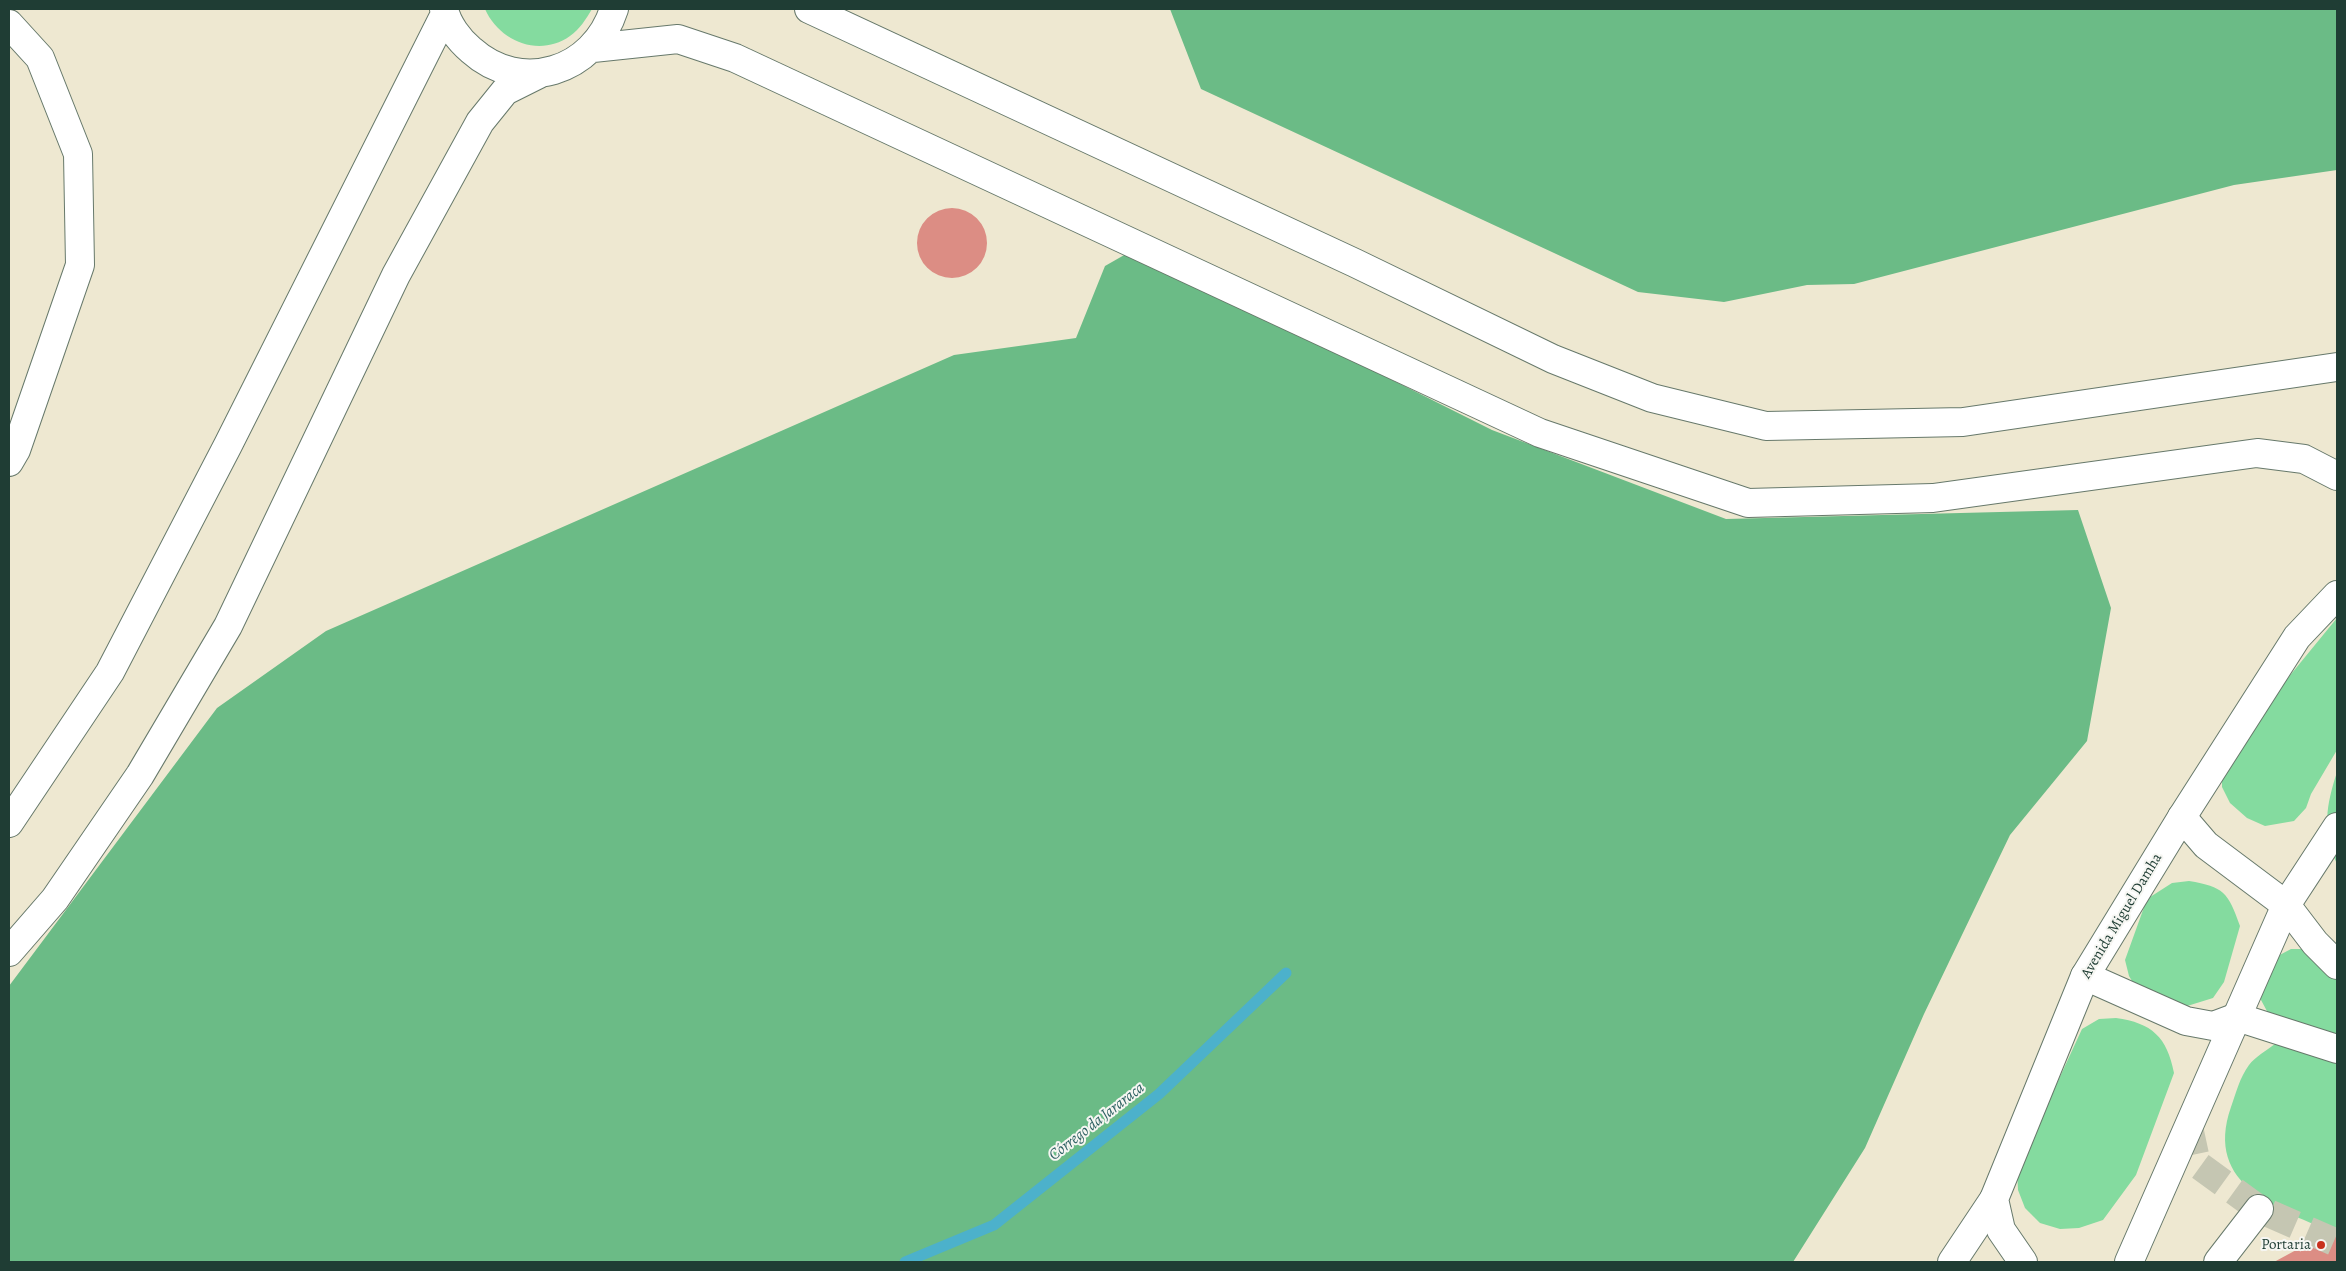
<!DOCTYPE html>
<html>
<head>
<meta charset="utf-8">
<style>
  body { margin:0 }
  #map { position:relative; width:2346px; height:1271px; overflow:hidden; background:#eee8d1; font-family:Alegreya,serif }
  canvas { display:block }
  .frame { position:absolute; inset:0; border:10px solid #1f3d34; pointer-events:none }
</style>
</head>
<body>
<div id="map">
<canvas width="2346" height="1271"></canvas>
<div class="frame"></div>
</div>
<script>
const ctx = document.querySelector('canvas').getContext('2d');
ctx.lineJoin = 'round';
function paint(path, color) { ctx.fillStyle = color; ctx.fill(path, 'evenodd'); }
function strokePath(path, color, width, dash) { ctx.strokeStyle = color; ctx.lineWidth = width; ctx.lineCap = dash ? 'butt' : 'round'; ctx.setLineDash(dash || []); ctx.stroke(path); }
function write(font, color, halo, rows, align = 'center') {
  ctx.font = font + ' Alegreya,serif'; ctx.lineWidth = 4; ctx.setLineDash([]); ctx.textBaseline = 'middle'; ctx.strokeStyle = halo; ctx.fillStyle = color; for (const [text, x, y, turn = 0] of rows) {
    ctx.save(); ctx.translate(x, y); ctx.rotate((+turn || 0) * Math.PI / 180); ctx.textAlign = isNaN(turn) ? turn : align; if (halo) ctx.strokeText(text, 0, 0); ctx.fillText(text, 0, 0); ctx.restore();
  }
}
paint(new Path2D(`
  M485,9H592C586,19 580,29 570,36C539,58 499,41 485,9Z
  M2337,618V750L2311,794L2306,808L2294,821L2265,826L2247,818L2230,803L2222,787V766L2233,745Z
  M2337,772V864C2322,830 2326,806 2337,772Z
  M2189,881C2224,887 2228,892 2240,926L2224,982L2213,998L2171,1011L2138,991L2129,976L2125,960L2147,899L2172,883Z
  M2291,949H2302L2337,977V1039L2313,1026L2291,1024L2268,1013L2261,1000L2260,988L2274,958Z
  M2116,1018C2152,1023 2167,1037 2174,1073L2136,1175L2103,1220L2079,1228L2060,1229L2040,1223L2025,1208L2018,1190L2017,1170L2082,1029L2099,1019Z
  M2275,1044L2337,1055V1234C2280,1209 2203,1187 2231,1107C2236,1093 2240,1077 2249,1065C2255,1057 2267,1050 2275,1044Z`), '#84db9f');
paint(new Path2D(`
  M1170,9H2337V170L2234,185L1854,284L1807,285L1724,302L1638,292L1201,89Z
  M1133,250L1492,430L1726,519L2078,510L2111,608L2087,741L2010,835L1924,1014L1865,1148L1793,1262H9V986L217,708L326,631L954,355L1076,338L1105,266Z`), '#6bbb86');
strokePath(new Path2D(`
  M905,1262L994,1225L1159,1094L1286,973`), '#4cb1cb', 11);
paint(new Path2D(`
  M917 243a35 35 0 1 1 70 0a35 35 0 1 1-70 0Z
  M2337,1227V1262H2274L2335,1229Z`), '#dc8d84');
strokePath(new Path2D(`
  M2189,1127L2197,1164L2259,1209L2337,1243`), '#c5c6b2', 28, [28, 14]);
const minor = new Path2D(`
  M9,24L40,58L78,154L80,265L16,450L9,462
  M2182,817L2206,845L2286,905L2315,943L2337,965
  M2085,976L2186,1021L2213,1026L2237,1017L2337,1049
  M1952,1262L1994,1199`);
const tertiary = new Path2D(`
  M444,9C447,24 459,40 471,50C521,95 594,72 614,9
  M809,9L1355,263L1553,359L1652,398L1766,426L1963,422L2337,367
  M593,48L678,39L735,58L1540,433L1748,503L1933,498L2257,453L2304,459L2337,476
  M9,823L110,672L228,445L445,14
  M9,952L55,899L140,775L228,626L396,275L480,122L505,91L539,74
  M2023,1262L2001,1230L1994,1199L2085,976L2182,817L2297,637L2337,595
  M2129,1262L2286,905L2337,827
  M2218,1262L2259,1209`);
strokePath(minor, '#67796b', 30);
strokePath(tertiary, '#67796b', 30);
strokePath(minor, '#fff', 28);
strokePath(tertiary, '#fff', 28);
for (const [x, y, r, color] of [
  [2321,1245,5,"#c8321e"]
]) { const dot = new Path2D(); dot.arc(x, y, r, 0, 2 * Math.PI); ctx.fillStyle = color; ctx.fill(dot); strokePath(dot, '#f6f6f2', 2); }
write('15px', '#1f3d34', '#f6f6f2', [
  ["Avenida Miguel Damha",2122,916,-59]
]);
write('15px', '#1f3d34', '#f6f6f2', [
  ["Portaria",2311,1245]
], 'right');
write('italic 16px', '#2c6061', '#f6f6f2', [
  ["Córrego da Jararaca",1097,1122,-38]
]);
</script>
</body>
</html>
